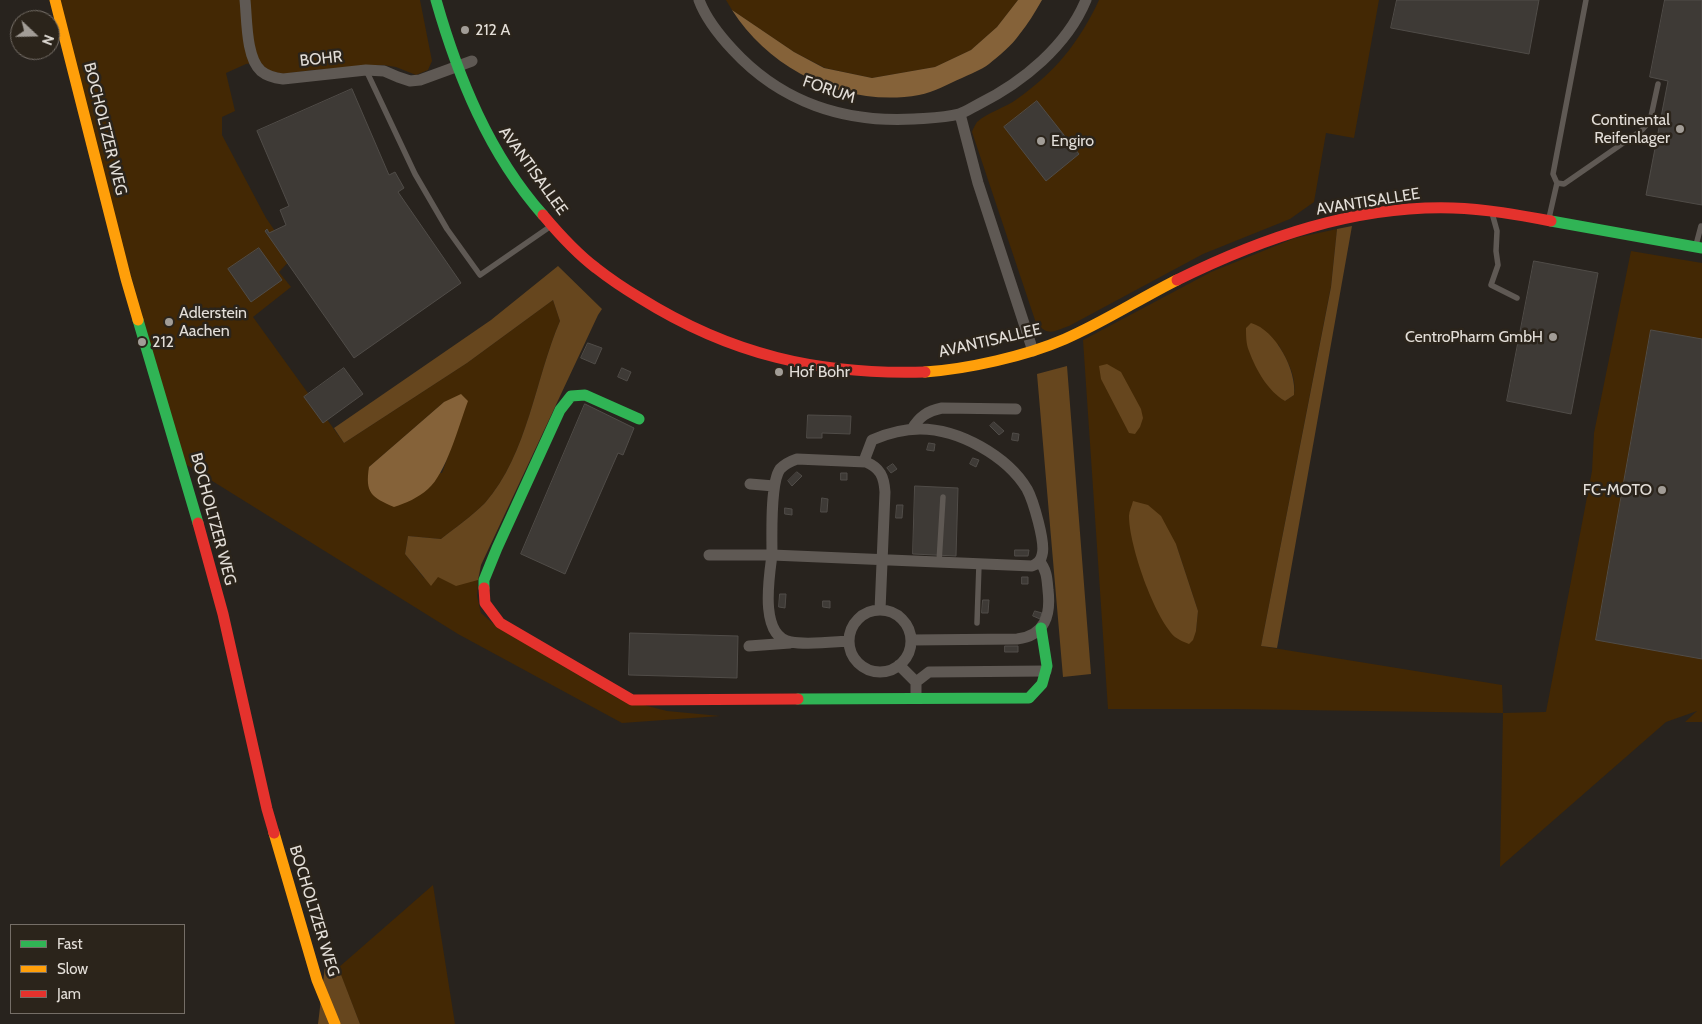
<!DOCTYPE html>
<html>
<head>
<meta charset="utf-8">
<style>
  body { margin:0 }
  #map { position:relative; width:1702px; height:1024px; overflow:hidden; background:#28231e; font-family:Cabin,sans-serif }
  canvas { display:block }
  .legend { position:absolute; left:10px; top:924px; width:175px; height:90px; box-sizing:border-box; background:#2b241b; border:1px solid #756e67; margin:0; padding:6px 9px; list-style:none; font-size:15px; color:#e3ded8 }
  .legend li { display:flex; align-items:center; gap:10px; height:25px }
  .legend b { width:25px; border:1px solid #756e67 }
  .north { position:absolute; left:10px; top:10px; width:50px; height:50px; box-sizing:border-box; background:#2b241b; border:1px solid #756e67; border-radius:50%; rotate:111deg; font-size:14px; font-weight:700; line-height:20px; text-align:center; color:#e3ded8 }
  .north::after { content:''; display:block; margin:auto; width:18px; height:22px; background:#a29d97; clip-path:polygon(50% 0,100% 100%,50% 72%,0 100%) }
</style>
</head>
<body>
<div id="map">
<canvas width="1702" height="1024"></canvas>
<ul class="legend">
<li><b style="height:6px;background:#30b455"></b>Fast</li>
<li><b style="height:6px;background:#ff9f0a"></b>Slow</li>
<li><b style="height:6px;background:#e5322d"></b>Jam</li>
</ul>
<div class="north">N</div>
</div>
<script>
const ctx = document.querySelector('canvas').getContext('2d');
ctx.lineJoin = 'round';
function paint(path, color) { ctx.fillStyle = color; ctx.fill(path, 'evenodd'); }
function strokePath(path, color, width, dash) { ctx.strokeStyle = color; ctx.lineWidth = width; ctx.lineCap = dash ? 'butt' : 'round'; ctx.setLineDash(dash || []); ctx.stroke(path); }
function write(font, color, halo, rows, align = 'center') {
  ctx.font = font + ' Cabin,sans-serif'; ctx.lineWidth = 5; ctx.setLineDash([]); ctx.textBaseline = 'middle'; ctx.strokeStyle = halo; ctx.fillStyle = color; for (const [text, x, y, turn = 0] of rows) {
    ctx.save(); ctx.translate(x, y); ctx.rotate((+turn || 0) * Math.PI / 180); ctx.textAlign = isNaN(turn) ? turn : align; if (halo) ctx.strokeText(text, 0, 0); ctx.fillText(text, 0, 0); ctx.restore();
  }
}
paint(new Path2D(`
  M52,0H420L432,61L428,70L416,75L396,67L383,65L313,70L283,74L267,70L260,62L246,64L226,73L235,111L222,117V135L266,218L293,257L279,272L291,287L253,317L344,443L467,363L553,300L560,321C535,379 528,454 485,503C472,516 455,528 441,539L408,536L405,554L424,578L438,576L478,580L477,596L481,613L497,627L617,698L667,711L720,716L622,723L458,634L185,464ZM444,402L453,442L442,473L369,467Z
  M726,0H1018L997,27L971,50L935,67L872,78L825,68L794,52L732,10Z
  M1099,0H1379L1354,138L1326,133L1314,202L1290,219L1203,254L1069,326C1054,331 1049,337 1036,323L972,132C973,129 975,125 977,122C988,112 1005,108 1017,99C1055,72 1079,43 1099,0Z
  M1337,229L1331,286L1261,646L1502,685L1503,713L1546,712L1592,471L1594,433L1631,251L1702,263V722H1685L1697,711L1666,722L1500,867L1503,713L1233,709H1108L1083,340L1211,272L1295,238ZM1278,344C1287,360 1297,376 1294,395L1285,401ZM1176,544L1198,611L1196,631Z
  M433,885L455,1024H360L338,968Z`), '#432804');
paint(new Path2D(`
  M1352,226L1277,648L1261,646L1331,287L1337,229Z
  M558,266L602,309L598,315L481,565L478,580L456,586L438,577L431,586L405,554L408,536L441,539C455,528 472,516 485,503C528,454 535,379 560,321L553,300L467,363L344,443L334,428L491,320Z
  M1251,323C1276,330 1297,371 1294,395L1285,401C1268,391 1256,370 1249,351C1246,344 1246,335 1246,328Z
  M1107,364L1121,372L1141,409L1143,418L1140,427L1135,434L1129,433L1101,379L1099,366Z
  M1067,366L1091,674L1063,677L1037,374Z
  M1133,501L1148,505L1161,516L1176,544L1198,611L1196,631L1193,640L1189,644C1184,642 1179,640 1175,637C1154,617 1129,545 1129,516C1129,511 1132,506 1133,501Z
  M328,941L360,1024H318Z`), '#66461e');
paint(new Path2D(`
  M1018,0H1042C1035,12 1028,24 1019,35C1012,45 999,56 989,64C981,70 970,74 962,78C948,84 934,92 919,95C847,108 771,71 732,10L794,52L824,68L872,78L935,67L971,50L997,27Z
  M461,394L468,401C459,425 446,474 428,489C418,498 406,503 394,507C371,497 365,493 369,467L444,402Z`), '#856239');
const building = new Path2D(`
  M1397,0H1539L1529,54L1391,28Z
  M1665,0H1702V205L1646,195L1668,81L1650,77Z
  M352,89L389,175L395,172L404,188L398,192L461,283L354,358L265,231L267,229L269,233L286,225L280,210L289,206L257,131Z
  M1037,101L1079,154L1046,181L1004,127Z
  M259,248L282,280L251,302L228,269Z
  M1534,261L1598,273L1571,414L1507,401Z
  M1651,330L1702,339V659L1596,640Z
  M588,343L602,348L595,364L581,358Z
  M344,368L363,394L323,423L304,397Z
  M622,368L631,372L627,381L618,377Z
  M585,404L634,428L623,455L618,453L565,574L521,554Z
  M808,415L851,416L850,434L822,433V438H807Z
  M994,422L1004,431L999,435L990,426Z
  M1013,433L1019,434L1018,441L1012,440Z
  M929,443L935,444L934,451L927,450Z
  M973,458L979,460L976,467L970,464Z
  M893,464L897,469L891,473L887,468Z
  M797,472L802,476L792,486L788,481Z
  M841,473H847V480H841Z
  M915,486L958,488L956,556L913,554Z
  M822,498L828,499L827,512H821Z
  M897,505H903L902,518H896Z
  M785,508L792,509V515L785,514Z
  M1015,550H1029L1028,556H1015Z
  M1022,577H1028V584H1022Z
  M780,594H786L785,608L779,607Z
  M983,600H989L988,613H982Z
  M823,601H830V608L823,607Z
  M1035,611L1042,613L1040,619L1033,616Z
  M630,633L738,636L737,678L629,675Z
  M1005,646H1018V652H1005Z`);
paint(building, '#3e3a36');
strokePath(building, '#504c48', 1);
strokePath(new Path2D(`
  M366,70L415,174L447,229L480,275L551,226
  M1557,183L1564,184L1642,130L1650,121L1658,84
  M1492,213L1497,231L1496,251L1498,265L1491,285L1517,298
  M1549,218L1557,183L1553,174L1586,0
  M1696,245L1701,226
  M939,562L943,497
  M977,623L979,564`), '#5f5954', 5.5);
strokePath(new Path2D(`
  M245,0C247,19 246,58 261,71C267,76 275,78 283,79L366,70L384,71L398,77L410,81L420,80L472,61
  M699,0C706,19 719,35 733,50C781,102 844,123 914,119C928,118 945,118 959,114C966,112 973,107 979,104C1023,82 1067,46 1086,0
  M960,114L978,183L1033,351
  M912,429C919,417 927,411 942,408L1016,409
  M864,461L872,440C888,433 903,429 920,429C959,429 1007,456 1027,489C1033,500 1046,543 1042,555C1041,561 1037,564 1032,566C945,562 859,559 772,555C772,536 770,483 780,469C785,464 791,461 797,459L866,462C880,468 884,476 885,492L880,610
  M750,484L774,486
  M709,555H772C769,578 759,637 791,642C807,645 832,642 849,641
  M849 641a31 31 0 1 1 62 0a31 31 0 1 1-62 0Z
  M911,640L1017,639C1045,636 1051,615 1048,590C1047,579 1047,570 1039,561
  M749,646L790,643
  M899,665L916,682V698
  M916,682L929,672L1046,671`), '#5f5954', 11);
strokePath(new Path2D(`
  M436,0C458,77 489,154 543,215
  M1551,221L1702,248
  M138,320L198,523
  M484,588V580L497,548L560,410L571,396L585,395L639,419
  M798,699L1029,698L1042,684L1047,666L1041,628`), '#30b455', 11);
strokePath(new Path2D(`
  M55,0L126,279L138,320
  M925,372C968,369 1026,356 1065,339C1104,322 1139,299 1177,280
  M274,833L317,980L335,1024`), '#ff9f0a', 11);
strokePath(new Path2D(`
  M543,215C559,234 576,253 596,268C610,279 625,289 640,298C731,355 819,375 925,372
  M1177,280C1262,238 1356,205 1453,208C1486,209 1519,215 1551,221
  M198,523L223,614L267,809L274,833
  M484,588L485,603L500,623L632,700L798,699`), '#e5322d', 11);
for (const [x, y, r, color] of [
  [465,30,5,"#a29d97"],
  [1680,129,5,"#a29d97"],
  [1041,141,5,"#a29d97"],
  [169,322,5,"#a29d97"],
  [1553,337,5,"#a29d97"],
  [142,342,5,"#a29d97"],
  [779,372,5,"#a29d97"],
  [1662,490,5,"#a29d97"]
]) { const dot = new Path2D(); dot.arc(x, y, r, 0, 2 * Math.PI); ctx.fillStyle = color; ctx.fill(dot); strokePath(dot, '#2b241b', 2); }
write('16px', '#e3ded8', '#2b241b', [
  ["212 A",475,30],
  ["Continental",1670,120,"right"],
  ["Reifenlager",1670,138,"right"],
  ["Engiro",1051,141],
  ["Adlerstein",179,313],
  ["Aachen",179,331],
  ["CentroPharm GmbH",1543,337,"right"],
  ["212",152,342],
  ["Hof Bohr",789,372],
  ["FC-MOTO",1652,490,"right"]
], 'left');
write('16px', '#e3ded8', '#2b241b', [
  ["BOHR",321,59,-6],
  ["FORUM",829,90,19],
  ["BOCHOLTZER WEG",105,129,76],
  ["AVANTISALLEE",533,171,54],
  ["AVANTISALLEE",1368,202,-9],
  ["AVANTISALLEE",990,341,-13],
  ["BOCHOLTZER WEG",213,519,75],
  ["BOCHOLTZER WEG",314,911,73]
]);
</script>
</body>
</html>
